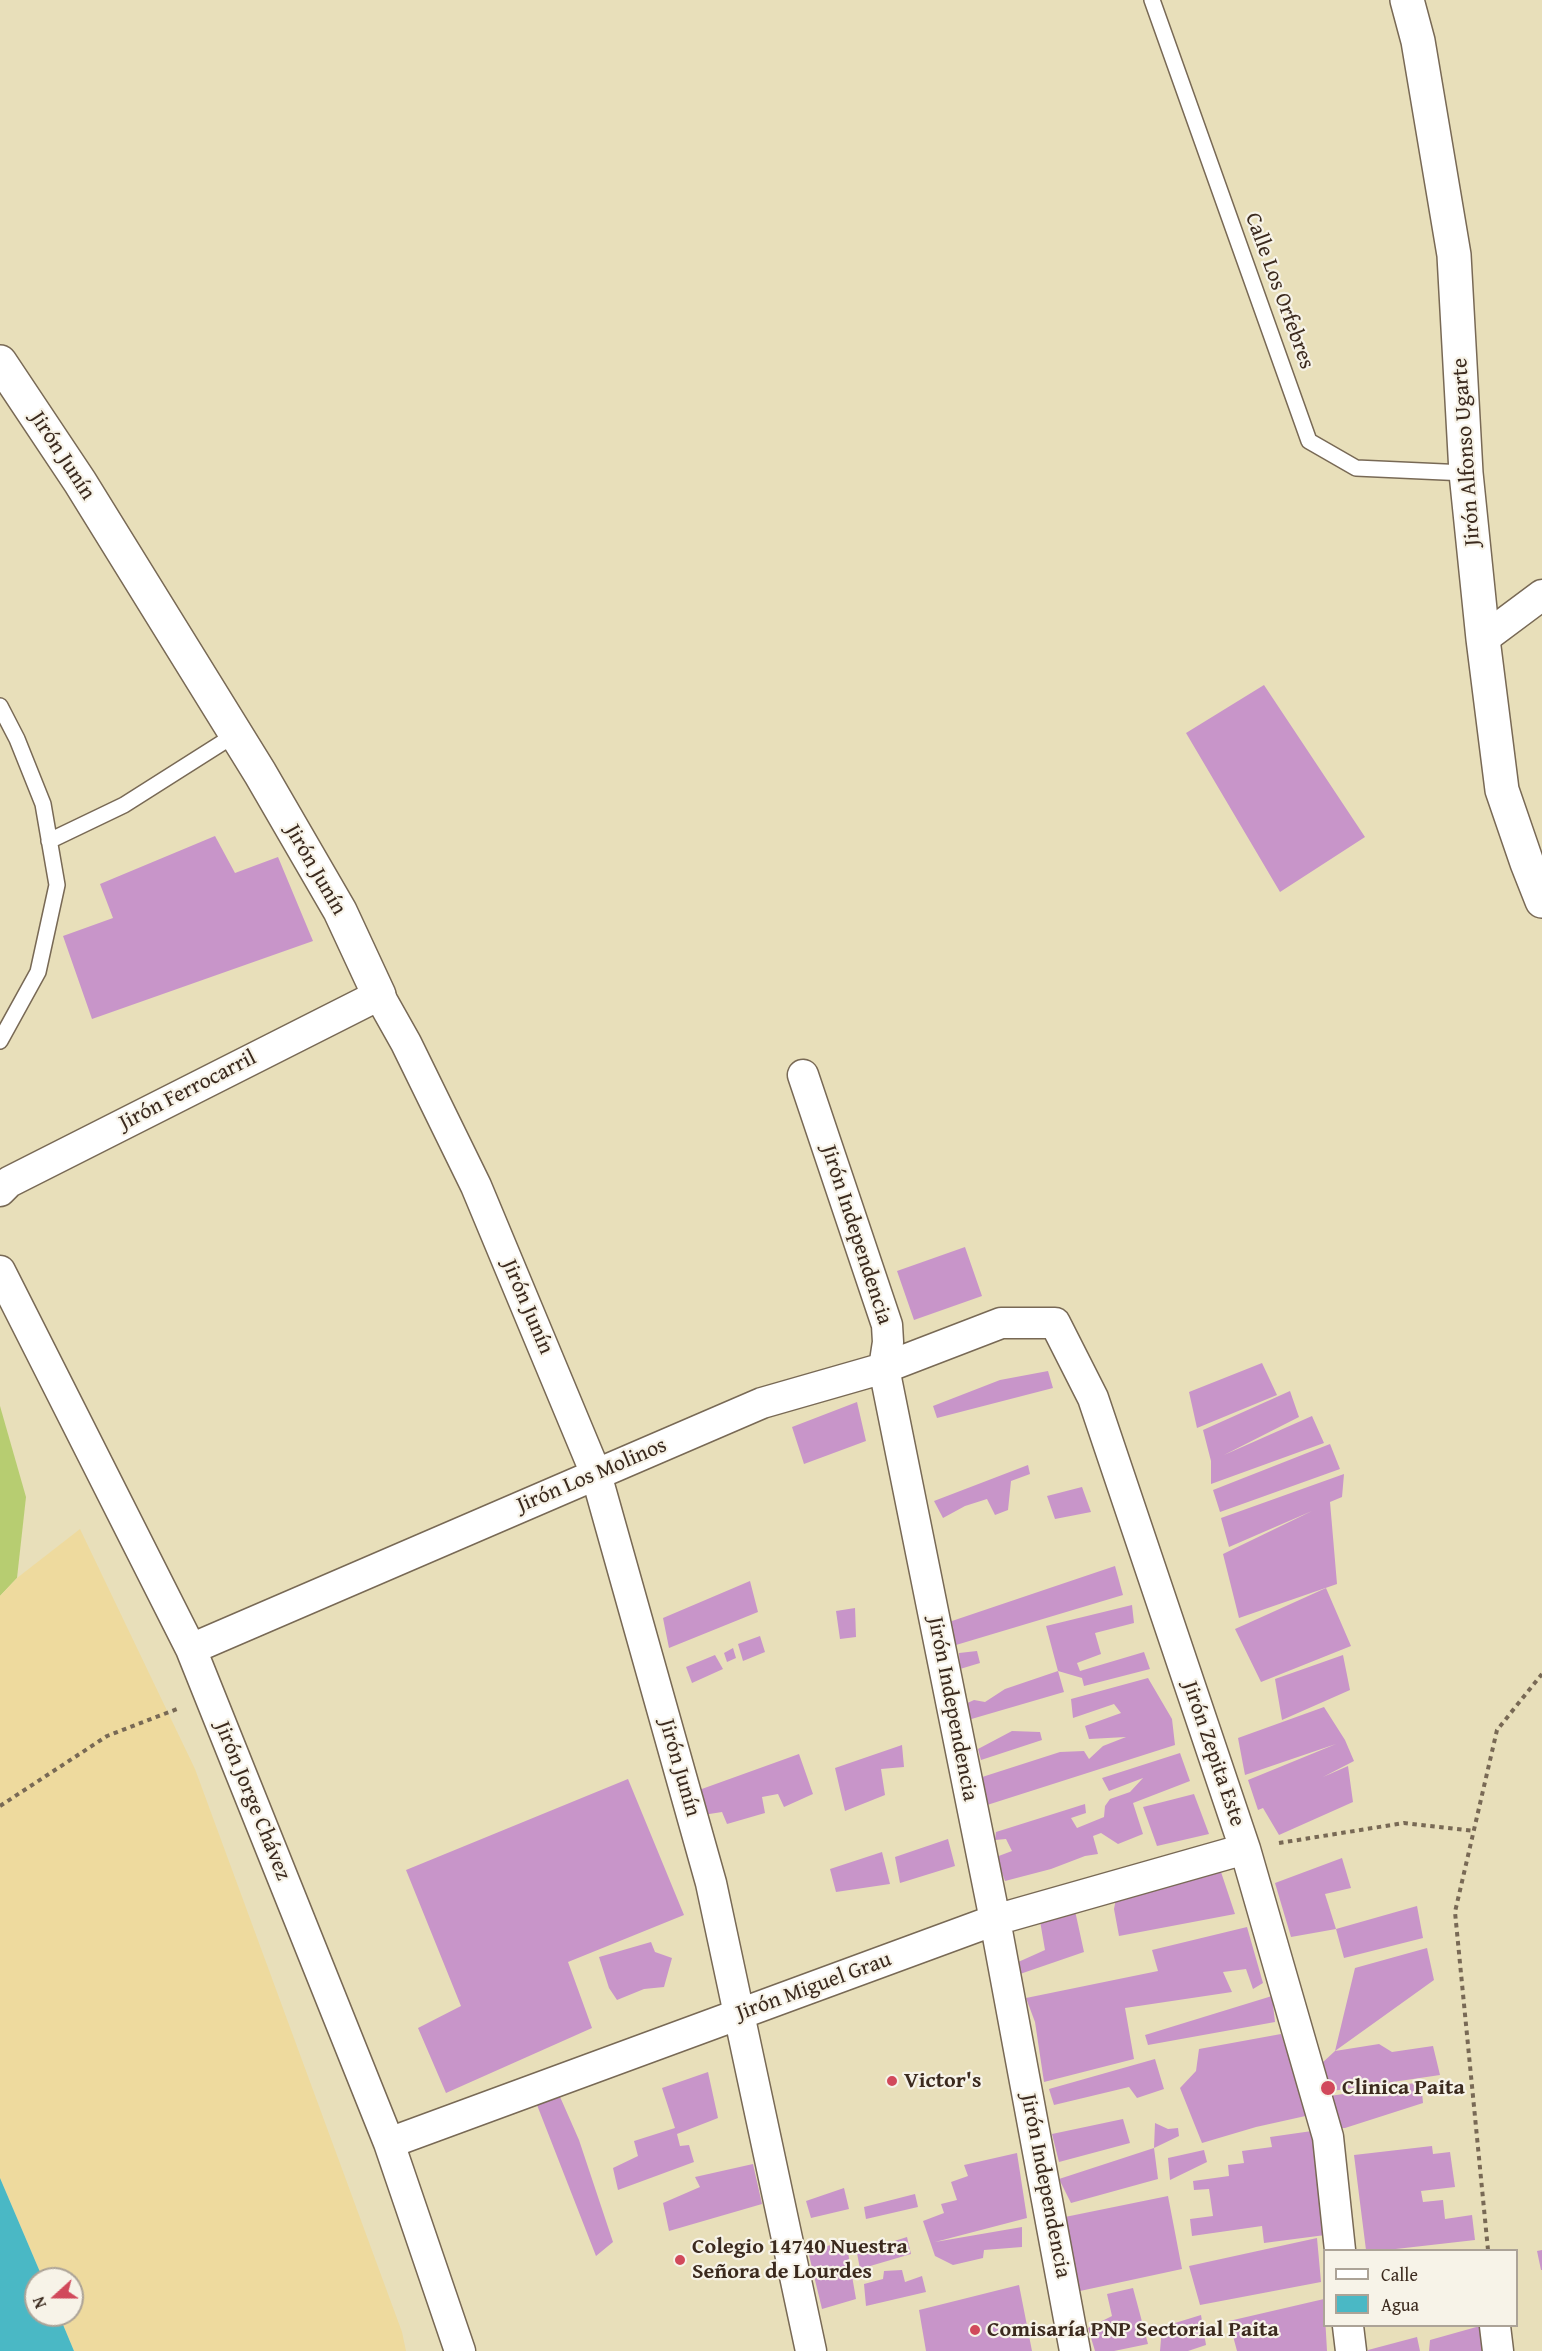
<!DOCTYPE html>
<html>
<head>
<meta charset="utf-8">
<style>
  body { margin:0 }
  #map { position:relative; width:1542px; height:2351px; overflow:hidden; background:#e8dfba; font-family:"Gentium Book Plus",serif }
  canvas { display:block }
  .legend { position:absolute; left:1323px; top:2249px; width:195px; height:78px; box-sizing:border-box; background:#f7f3e8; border:2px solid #aca397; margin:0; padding:8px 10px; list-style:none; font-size:18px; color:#3b2a1e }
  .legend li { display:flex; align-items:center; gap:12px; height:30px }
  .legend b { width:30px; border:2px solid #aca397 }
  .north { position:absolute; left:24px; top:2267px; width:60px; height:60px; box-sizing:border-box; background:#f7f3e8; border:2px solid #aca397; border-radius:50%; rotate:249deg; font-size:16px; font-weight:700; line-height:24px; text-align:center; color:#3b2a1e }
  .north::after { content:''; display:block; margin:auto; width:21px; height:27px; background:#d1495b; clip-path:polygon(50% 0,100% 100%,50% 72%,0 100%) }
</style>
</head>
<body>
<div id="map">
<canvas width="1542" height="2351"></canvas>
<ul class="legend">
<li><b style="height:8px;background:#fff"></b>Calle</li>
<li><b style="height:16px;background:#4ab8c5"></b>Agua</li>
</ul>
<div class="north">N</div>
</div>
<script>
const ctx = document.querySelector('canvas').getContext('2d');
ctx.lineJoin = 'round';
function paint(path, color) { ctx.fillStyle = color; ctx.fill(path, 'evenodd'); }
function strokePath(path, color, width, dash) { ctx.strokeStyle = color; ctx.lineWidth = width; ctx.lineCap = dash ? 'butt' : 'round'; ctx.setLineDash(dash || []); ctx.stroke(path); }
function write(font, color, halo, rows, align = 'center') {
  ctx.font = font + ' "Gentium Book Plus",serif'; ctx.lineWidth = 4.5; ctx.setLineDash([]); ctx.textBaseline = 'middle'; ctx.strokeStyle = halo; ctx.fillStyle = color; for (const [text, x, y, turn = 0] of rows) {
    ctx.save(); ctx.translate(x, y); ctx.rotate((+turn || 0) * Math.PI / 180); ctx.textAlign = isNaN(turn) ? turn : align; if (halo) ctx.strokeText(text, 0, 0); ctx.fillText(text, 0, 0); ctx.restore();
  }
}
paint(new Path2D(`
  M0,1406L26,1497L17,1578L0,1596Z`), '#b7cd71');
paint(new Path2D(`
  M80,1529L195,1769L402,2332L406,2351H74L59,2315H72V2279H43L0,2178V1596L17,1578Z`), '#eeda9e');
paint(new Path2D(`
  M0,2178L43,2279H36V2315H59L74,2351H0Z`), '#4ab8c5');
paint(new Path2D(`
  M1264,685L1365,837L1280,892L1186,733Z
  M215,836L235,873L278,857L313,941L92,1019L63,936L113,918L100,884Z
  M965,1247L982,1296L914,1320L897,1271Z
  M1262,1363L1277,1395L1197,1428L1189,1392Z
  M1048,1371L1053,1388L937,1418L933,1406L1000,1380Z
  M1290,1391L1299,1417L1224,1455L1312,1416L1324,1443L1211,1484V1461L1203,1430Z
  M857,1402L866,1441L804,1464L792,1427Z
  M1330,1444L1340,1469L1220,1512L1213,1490Z
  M1028,1465L1030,1474L1011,1481L1008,1510L995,1515L987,1499L965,1506L943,1518L934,1501Z
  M1344,1474L1342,1497L1330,1502L1337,1584L1239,1618L1223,1554L1312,1511L1229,1547L1221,1518Z
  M1082,1487L1091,1512L1055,1519L1047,1496Z
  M1115,1566L1123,1595L956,1645L949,1622Z
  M750,1581L758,1612L669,1648L663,1618Z
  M1326,1588L1351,1646L1261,1682L1235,1629Z
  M1132,1605L1134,1623L1095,1633L1101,1654L1077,1663L1080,1671L1144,1652L1150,1669L1084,1686L1082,1678L1058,1671L1064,1692L968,1720L963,1705L974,1700L985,1702L1005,1689L1058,1671L1046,1626Z
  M855,1608L856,1637L840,1639L836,1611Z
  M760,1636L765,1652L743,1661L738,1644Z
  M733,1648L736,1658L727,1662L724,1653Z
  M977,1651L980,1663L960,1669L959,1653Z
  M715,1655L723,1669L692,1683L686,1667Z
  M1343,1655L1350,1690L1282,1720L1275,1679Z
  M1148,1678L1172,1719L1175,1745L984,1806L976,1779L1060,1752L1084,1751L1089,1759L1103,1746L1126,1737L1089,1739L1085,1726L1121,1713L1114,1704L1073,1718L1071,1699Z
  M1324,1707L1345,1740L1354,1761L1323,1777L1348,1766L1353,1802L1279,1835L1263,1808L1258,1810L1248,1780L1336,1744L1245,1775L1238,1738Z
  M1012,1731L1040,1732L1042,1740L981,1760L978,1749Z
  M902,1745L904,1767L881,1769L885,1795L845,1811L835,1768Z
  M1180,1753L1190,1781L1133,1803L1143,1834L1118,1844L1101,1833L1093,1836L1098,1854L1085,1856L1051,1869L1005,1881L996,1857L1012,1851L1006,1839L995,1840L996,1832L1085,1804L1086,1813L1071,1818L1077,1828L1104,1817L1105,1806L1110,1799L1130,1792L1143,1778L1109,1791L1102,1778Z
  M799,1754L813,1794L784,1807L778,1794L762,1797L765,1813L727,1824L722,1812L703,1815L699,1790Z
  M628,1779L684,1915L568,1962L592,2028L446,2093L418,2028L461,2006L406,1870Z
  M1194,1794L1209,1834L1157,1846L1143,1807Z
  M948,1839L955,1866L900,1883L895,1857Z
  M882,1852L890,1884L836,1892L830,1869Z
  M1342,1858L1351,1888L1325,1894L1336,1929L1291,1937L1275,1883Z
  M1218,1863L1235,1914L1119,1936L1114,1909L1117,1893Z
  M1074,1906L1084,1952L1020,1974L1016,1963L1045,1950L1039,1915Z
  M1417,1906L1423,1938L1344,1958L1336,1929Z
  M1247,1927L1263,1983L1253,1989L1246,1969L1223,1972L1232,1992L1125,2008L1134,2059L1044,2082L1035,2022L1026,1998L1158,1971L1152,1950Z
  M651,1942L655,1952L672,1958L664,1987L644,1989L617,2000L609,1988L599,1957Z
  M1427,1948L1434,1980L1335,2051L1355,1968Z
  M1272,1996L1275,2022L1148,2045L1145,2035Z
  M1281,2034L1310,2115L1256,2127L1202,2143L1180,2088L1196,2071L1199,2049Z
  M1379,2044L1392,2052L1433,2046L1440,2075L1332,2091L1322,2063L1335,2051Z
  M1155,2059L1164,2089L1137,2098L1129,2087L1054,2105L1049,2089Z
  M708,2072L718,2118L677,2134L680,2146L689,2145L694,2162L618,2190L613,2168L638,2156L634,2141L675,2128L662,2088Z
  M1421,2082L1423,2103L1345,2128H1336L1330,2096Z
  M557,2090L579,2140L613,2242L596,2256L537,2105Z
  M1123,2119L1130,2143L1059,2162L1052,2134Z
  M1155,2123L1168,2129L1178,2128L1179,2136L1154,2148Z
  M1319,2130L1333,2234L1264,2243L1262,2226L1192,2236L1190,2219L1213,2216L1209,2189L1194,2190L1193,2181L1229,2176L1228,2165L1244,2163L1242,2151L1272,2147L1270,2137Z
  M1432,2146L1433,2154L1450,2152L1455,2187L1421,2191L1423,2202L1443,2200L1445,2219L1472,2215L1475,2240L1387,2250H1366L1354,2155Z
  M1154,2148L1158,2179L1071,2203L1059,2179Z
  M1204,2150L1207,2162L1170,2180L1168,2158Z
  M1017,2153L1027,2218L935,2242L1022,2227V2247L984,2250L983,2258L953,2265L935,2256L923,2221L944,2213L941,2204L957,2200L951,2182L968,2176L964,2165Z
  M753,2164L762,2204L669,2231L663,2203L700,2187L695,2177Z
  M844,2188L849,2209L811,2218L806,2201Z
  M915,2194L918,2207L866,2219L864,2207Z
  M1168,2196L1182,2269L1080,2291L1065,2217Z
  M907,2237L911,2254L860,2269L857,2253Z
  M1317,2238L1321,2282L1200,2305L1189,2266Z
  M846,2241L856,2299L822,2309L808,2251Z
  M1542,2250V2270H1541L1537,2251Z
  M902,2270L905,2282L922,2276L926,2292L866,2306L864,2284L883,2279L884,2271Z
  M1019,2285L1032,2351H926L919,2310Z
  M1133,2288L1148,2344L1114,2351H1095L1088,2328L1112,2316L1107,2294Z
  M1324,2299L1327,2351H1237L1229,2321Z
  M1201,2315L1206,2345L1188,2351H1160L1162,2327Z
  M1480,2326H1486L1490,2351H1429L1430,2340Z
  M1417,2337L1420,2351H1368V2350Z`), '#c895c9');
const lane = new Path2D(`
  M1152,0L1309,441L1356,468L1466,473
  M0,706L17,739L43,804L57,885L38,972L0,1041
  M49,841L124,805L236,734`);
const street = new Path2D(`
  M1483,639L1542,595
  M803,1075L887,1325L888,1342L884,1368L995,1920L1075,2351
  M0,1191L9,1182L379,995L406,1043L476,1186L596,1474L711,1883L811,2351
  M0,1271L191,1649L389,2143L460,2351
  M191,1649L762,1403L884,1368L1001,1323H1055L1093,1398L1245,1849L1328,2137L1340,2250
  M389,2143L995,1920L1245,1849
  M1348,2326L1351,2351
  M1495,2326L1498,2351`);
const secondary = new Path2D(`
  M1407,0L1418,41L1454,255L1466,473L1483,639L1502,790L1527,863L1542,901
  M0,362L80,482L260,773L340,911L379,995`);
strokePath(lane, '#786955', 18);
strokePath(street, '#786955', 33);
strokePath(secondary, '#786955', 36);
strokePath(new Path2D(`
  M0,1806L107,1736L177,1709
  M1279,1843L1404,1823L1474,1831
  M1488,2250L1455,1912L1497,1730L1542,1674`), '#786955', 4, [4.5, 4.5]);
strokePath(lane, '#fff', 15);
strokePath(street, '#fff', 30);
strokePath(secondary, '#fff', 33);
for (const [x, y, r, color] of [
  [892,2081,6,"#d1495b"],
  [1328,2088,8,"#d1495b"],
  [680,2260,6,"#d1495b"],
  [975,2330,6,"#d1495b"]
]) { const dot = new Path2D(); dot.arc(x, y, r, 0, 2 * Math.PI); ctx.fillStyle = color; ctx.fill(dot); strokePath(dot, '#f7f3e8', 2); }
write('22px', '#3b2a1e', '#f7f3e8', [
  ["Calle Los Orfebres",1279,291,70],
  ["Jirón Alfonso Ugarte",1467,452,-94],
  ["Jirón Junín",62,456,57],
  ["Jirón Junín",315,870,60],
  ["Jirón Ferrocarril",188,1091,-27],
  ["Jirón Independencia",856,1235,72],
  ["Jirón Junín",527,1307,67],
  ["Jirón Los Molinos",592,1476,-23],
  ["Jirón Independencia",952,1709,79],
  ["Jirón Zepita Este",1213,1754,71],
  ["Jirón Junín",679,1768,74],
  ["Jirón Jorge Chávez",252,1801,68],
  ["Jirón Miguel Grau",814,1987,-20],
  ["Jirón Independencia",1045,2186,79]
]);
write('bold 22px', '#3b2a1e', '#f7f3e8', [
  ["Victor's",904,2081],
  ["Clinica Paita",1342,2088],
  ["Colegio 14740 Nuestra",692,2247],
  ["Señora de Lourdes",692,2272],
  ["Comisaría PNP Sectorial Paita",987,2330]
], 'left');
</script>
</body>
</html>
